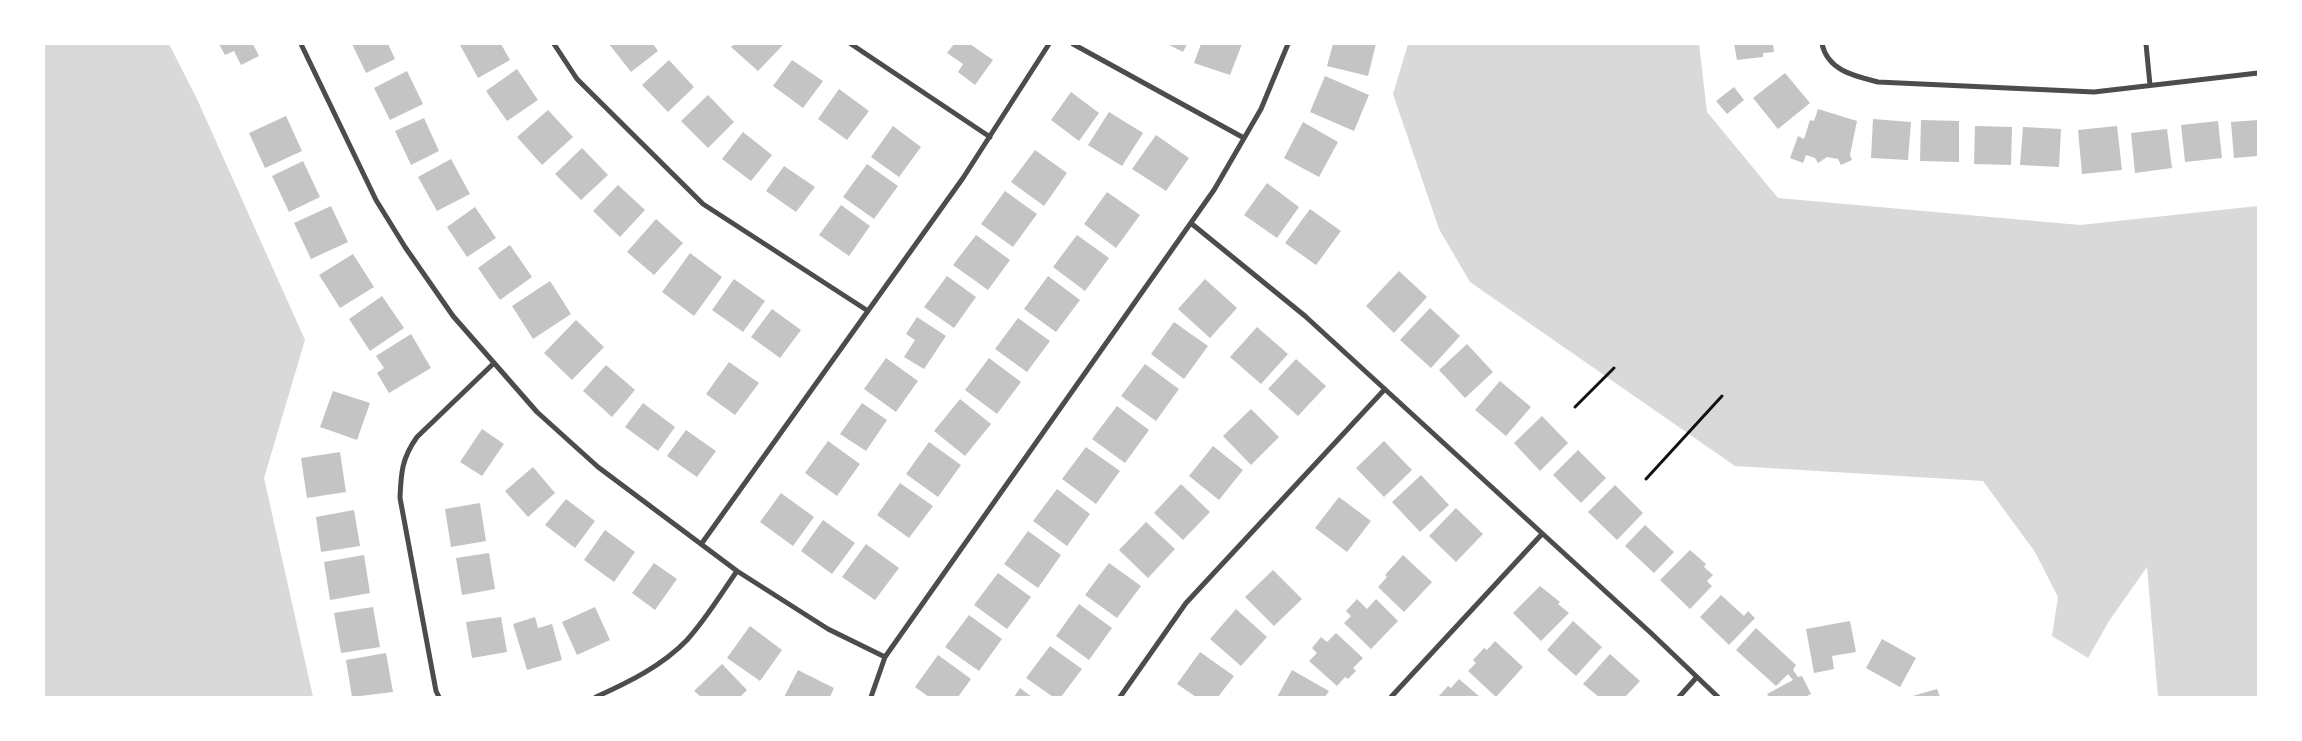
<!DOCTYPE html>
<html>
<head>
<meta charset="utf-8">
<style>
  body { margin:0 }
  #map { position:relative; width:2302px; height:741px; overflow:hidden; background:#fff; font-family:Ubuntu,sans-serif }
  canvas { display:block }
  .frame { position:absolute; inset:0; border:45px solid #fff; pointer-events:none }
</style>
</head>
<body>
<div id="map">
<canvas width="2302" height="741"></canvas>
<div class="frame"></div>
</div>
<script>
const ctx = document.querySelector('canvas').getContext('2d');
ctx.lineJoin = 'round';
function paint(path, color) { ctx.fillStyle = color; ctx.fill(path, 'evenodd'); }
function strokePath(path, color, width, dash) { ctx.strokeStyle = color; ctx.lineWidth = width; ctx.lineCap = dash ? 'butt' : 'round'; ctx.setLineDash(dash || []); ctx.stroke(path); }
paint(new Path2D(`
  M44,44H169L197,99L305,340L264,478L313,697H44Z
  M1408,44H1699L1707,112L1778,198L2080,225L2258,206V697H2158L2147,567L2109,621L2088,658L2052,636L2058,597L2035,552L1983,481L1735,466L1470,282L1439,229L1393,94Z`), '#d9d9d9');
paint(new Path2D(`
  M219,44H253L259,56L241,65L234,51L225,55Z
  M352,44H388L395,59L366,73Z
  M462,44H501L510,60L478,78L460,45Z
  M609,44H653L658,51L631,72Z
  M734,44H782L783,45L758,71L731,47Z
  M954,44H970L993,60L975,85L958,72L963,64L947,53Z
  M1167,44H1187L1183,52Z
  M1201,44H1242L1230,75L1194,63Z
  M1333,44H1376L1368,76L1327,66Z
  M1734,44H1773L1774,52L1763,53V57L1737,60Z
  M669,60L694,87L668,112L642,85Z
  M792,60L823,81L803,108L773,86Z
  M517,69L538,100L507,121L486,91Z
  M407,71L423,104L390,120L374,88Z
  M1785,73L1810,103L1778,129L1753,98Z
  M1325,76L1369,95L1354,131L1310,112Z
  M1734,87L1744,100L1727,114L1716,101Z
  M839,89L869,111L847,140L818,119Z
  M1071,92L1099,113L1079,141L1051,120Z
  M708,95L734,122L708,148L681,121Z
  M1818,109L1857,121L1850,155L1852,160L1841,165L1838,159L1827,157L1818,163L1815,158L1806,155L1803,163L1790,158L1798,136L1804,139L1810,120L1814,121Z
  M548,110L573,137L542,165L517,137Z
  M1109,112L1143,133L1122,166L1088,145Z
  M286,116L302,151L265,168L249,133Z
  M424,118L439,151L411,165L395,131Z
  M1873,119L1911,122L1908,160L1871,158Z
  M1921,120L1959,121V162L1920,161Z
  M2258,120V156L2234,158L2231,122Z
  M2218,121L2222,158L2185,162L2181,125Z
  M1303,122L1338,142L1319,177L1284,158Z
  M893,126L921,147L899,177L871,157Z
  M1975,126L2012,127L2011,165L1974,164Z
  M2117,126L2122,170L2082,174L2078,130Z
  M2023,127L2061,129L2059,167L2020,165Z
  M2167,129L2172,168L2135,173L2131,133Z
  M743,132L772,155L751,181L722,159Z
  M1156,135L1189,158L1166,191L1132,169Z
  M582,148L608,175L581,200L555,174Z
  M1035,150L1067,173L1044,206L1011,182Z
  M451,159L470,194L437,211L418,177Z
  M303,161L320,197L289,212L272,176Z
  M867,164L898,186L874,219L843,197Z
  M784,166L815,187L796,212L766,191Z
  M1267,183L1299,207L1277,238L1244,215Z
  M618,185L645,210L620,237L593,211Z
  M1005,191L1037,214L1013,247L981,224Z
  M1107,192L1140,215L1116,248L1084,224Z
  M841,205L870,226L849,256L819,235Z
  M331,206L348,242L311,259L294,223Z
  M475,207L496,238L467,257L447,227Z
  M1310,209L1341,231L1316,265L1285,243Z
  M656,219L683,243L654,275L627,252Z
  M976,235L1010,260L988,290L953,265Z
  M1077,235L1109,258L1085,291L1053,267Z
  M510,245L532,277L500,300L478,268Z
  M690,253L722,277L694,316L662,292Z
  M353,254L374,287L340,308L319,275Z
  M1399,271L1427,297L1394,333L1366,306Z
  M947,276L976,297L954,328L924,307Z
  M1048,276L1080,300L1056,332L1024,309Z
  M734,279L765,301L743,332L712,310Z
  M1205,279L1237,308L1210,338L1178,309Z
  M550,281L571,314L533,339L512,306Z
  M382,296L404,328L370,351L349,319Z
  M1430,308L1460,336L1431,368L1400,340Z
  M772,309L801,330L780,358L751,337Z
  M917,317L946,336L924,369L904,357L915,340L906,334Z
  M1018,318L1050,341L1027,372L995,349Z
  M576,320L604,347L572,380L544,353Z
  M1174,322L1208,346L1184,379L1151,354Z
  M1257,327L1288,354L1261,384L1230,357Z
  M411,334L431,368L389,393L377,373L384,368L376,356Z
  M1467,344L1493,372L1465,398L1439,370Z
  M886,358L918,381L896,412L864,389Z
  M989,358L1021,382L997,414L965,390Z
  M1296,359L1326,386L1298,416L1268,389Z
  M729,362L759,383L735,415L706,394Z
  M1145,364L1179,389L1156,421L1121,396Z
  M606,365L635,390L612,417L583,391Z
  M1500,381L1531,407L1506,436L1475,410Z
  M333,391L370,403L357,440L320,427Z
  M960,399L991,424L965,456L934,431Z
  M643,403L675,427L658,451L625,427Z
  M862,403L887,420L866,451L840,434Z
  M1117,406L1149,430L1125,463L1092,439Z
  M1251,409L1279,437L1251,465L1223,436Z
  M1542,416L1568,443L1540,471L1514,443Z
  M482,429L504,444L482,476L460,462Z
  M686,430L716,451L697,477L667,456Z
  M828,441L860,464L837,496L805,473Z
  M1384,441L1412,470L1384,497L1356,468Z
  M929,442L961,465L938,497L906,474Z
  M1213,446L1243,470L1219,500L1189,476Z
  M1086,447L1120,471L1096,504L1062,479Z
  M1578,450L1606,478L1581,503L1553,475Z
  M340,452L346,492L307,498L301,458Z
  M533,467L555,493L528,517L505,491Z
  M1421,475L1449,505L1420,532L1392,502Z
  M900,483L933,506L909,538L877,515Z
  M1181,484L1210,512L1183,540L1154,513Z
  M1615,485L1643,513L1617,540L1588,512Z
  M1057,489L1090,514L1067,546L1033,521Z
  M781,493L814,517L793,546L760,522Z
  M1339,497L1371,521L1347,552L1315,528Z
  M566,499L595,521L575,548L545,525Z
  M480,503L486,541L451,547L445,509Z
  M1456,508L1483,534L1456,562L1429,536Z
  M354,510L360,546L321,552L316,517Z
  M823,520L855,543L832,574L801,551Z
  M1146,522L1175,549L1148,578L1119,550Z
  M1645,525L1674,552L1654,573L1625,546Z
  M605,530L635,552L614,582L584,560Z
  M1028,531L1061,555L1038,588L1004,564Z
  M866,544L899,568L875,600L842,577Z
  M1690,550L1706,564L1704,567L1713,575L1707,581L1712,586L1690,609L1660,580Z
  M489,553L495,589L462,595L456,558Z
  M364,555L370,593L330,600L324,562Z
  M1403,555L1432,582L1404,612L1378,587L1387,577L1385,575Z
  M654,563L677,579L655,610L632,593Z
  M1109,563L1141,586L1117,618L1085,595Z
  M1273,570L1302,599L1274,626L1245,597Z
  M998,573L1031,597L1007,629L974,605Z
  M1540,586L1560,602L1558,604L1569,613L1541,641L1513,613Z
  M1721,595L1744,616L1748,611L1755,618L1729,645L1700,617Z
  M1357,599L1367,609L1376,599L1398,621L1371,649L1344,623L1351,616L1346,611Z
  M1079,604L1112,628L1089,660L1056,636Z
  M373,607L380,647L341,653L334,613Z
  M595,607L610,640L577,655L562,622Z
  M1236,609L1267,637L1241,666L1210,639Z
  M969,615L1002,639L979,671L945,647Z
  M501,617L507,652L472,658L466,622Z
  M535,617L538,628L552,624L562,660L527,670L513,624Z
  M1573,621L1602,647L1576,676L1547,650Z
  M1850,621L1856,652L1832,656L1834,669L1814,673L1806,629Z
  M750,626L782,650L760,681L727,658Z
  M1756,628L1796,665L1793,670L1798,677L1802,676L1811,694L1805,697H1769L1767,694L1793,680L1788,674L1776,686L1736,650Z
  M1336,633L1363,658L1353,668L1356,671L1348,679L1345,677L1337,686L1309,661L1317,653L1312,648L1321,637L1327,642Z
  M1882,639L1916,658L1900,687L1866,668Z
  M1495,641L1523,667L1496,697L1468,671L1476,663L1473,660L1484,648L1487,650Z
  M1050,646L1082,669L1061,697H1053L1026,678Z
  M1200,652L1234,676L1218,697H1196L1177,684Z
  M386,653L393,692L352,697L346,660Z
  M1610,654L1640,681L1625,697H1599L1583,684Z
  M938,655L971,679L958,697H929L915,687Z
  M722,664L747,690L740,697H701L694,691Z
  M798,670L834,688L830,697H784Z
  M1292,670L1329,691L1325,697H1277Z
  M1459,679L1480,697H1438L1448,686L1451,688Z
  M1020,688L1032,697H1014Z
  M1937,689L1940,697H1909Z`), '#c4c4c4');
strokePath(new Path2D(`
  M1575,407L1614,368
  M1646,479L1722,396`), '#111', 3);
strokePath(new Path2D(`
  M301,44L376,200L405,247L453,316L537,412L598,467L737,571L828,629L885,657
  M554,44L577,79L703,204L868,311
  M851,44L990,137
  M1073,44L1244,138
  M1822,44C1828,71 1855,76 1878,82L2094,92L2258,73
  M2146,44L2150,85
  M1192,224L1305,316L1652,634L1718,697
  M702,543L963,178L1049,44
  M439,697L436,691L400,498C401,472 402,458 417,437L494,363
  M596,697C629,682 662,666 687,640C706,619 721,594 737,571
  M871,697L885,657L1214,190L1261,109L1288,44
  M1120,697L1186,603L1385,389
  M1391,697L1542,534
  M1679,697L1696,678`), '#4c4c4c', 5);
</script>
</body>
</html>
